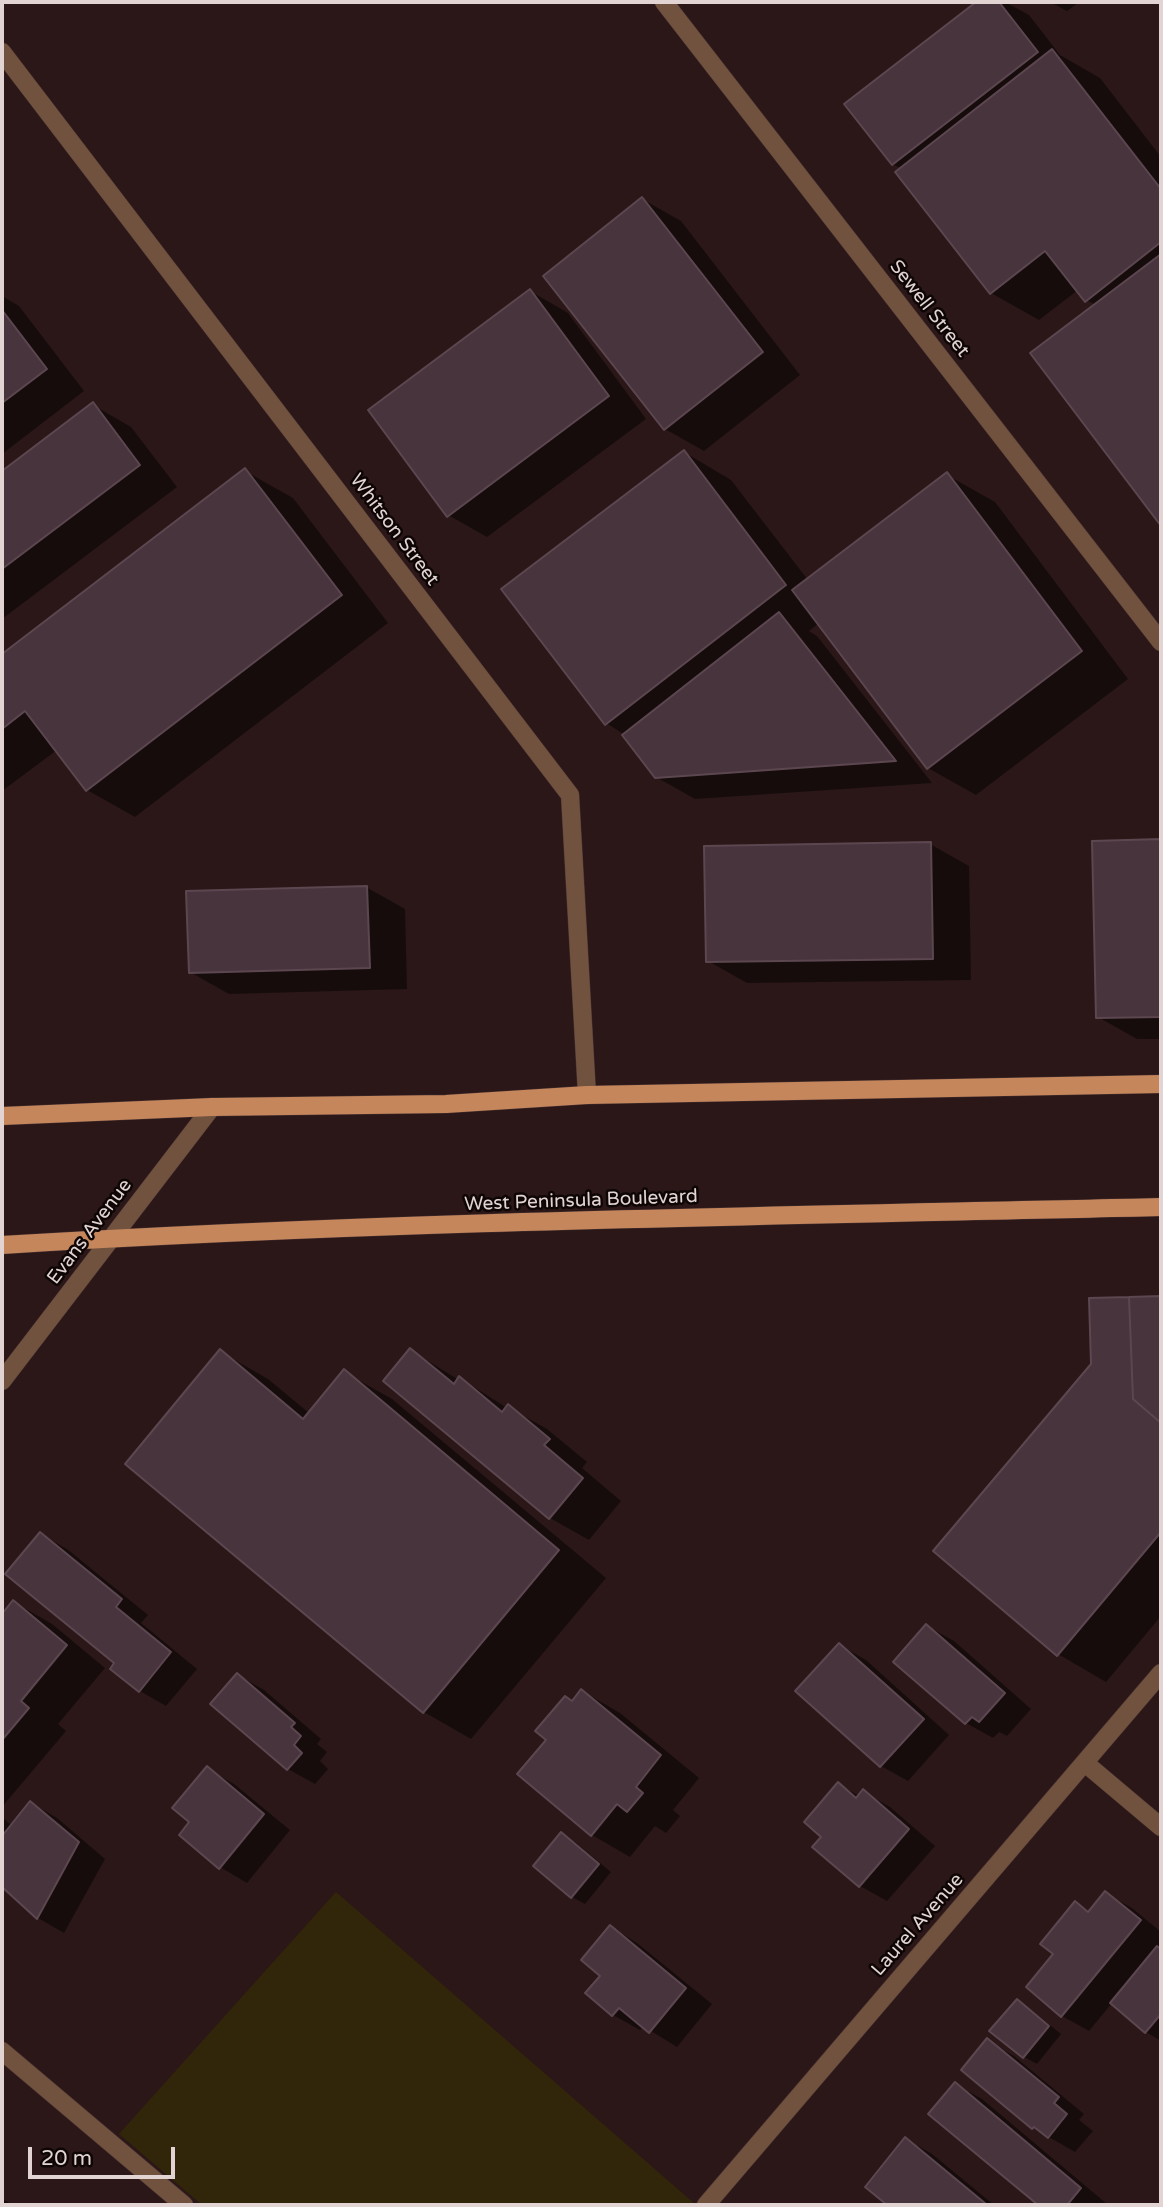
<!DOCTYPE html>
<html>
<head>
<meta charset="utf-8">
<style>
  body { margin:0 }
  #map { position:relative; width:1163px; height:2207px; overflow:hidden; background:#2b1717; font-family:"Varela Round",sans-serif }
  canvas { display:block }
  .frame { position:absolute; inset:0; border:4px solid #e3d4d4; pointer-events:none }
  .scale { position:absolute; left:28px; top:2147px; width:147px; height:32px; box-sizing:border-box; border:4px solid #e3d4d4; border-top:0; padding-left:9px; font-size:21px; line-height:24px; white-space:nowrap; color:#e3d4d4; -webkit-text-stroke:5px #0d0605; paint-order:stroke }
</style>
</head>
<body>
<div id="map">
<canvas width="1163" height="2207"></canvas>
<div class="frame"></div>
<div class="scale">20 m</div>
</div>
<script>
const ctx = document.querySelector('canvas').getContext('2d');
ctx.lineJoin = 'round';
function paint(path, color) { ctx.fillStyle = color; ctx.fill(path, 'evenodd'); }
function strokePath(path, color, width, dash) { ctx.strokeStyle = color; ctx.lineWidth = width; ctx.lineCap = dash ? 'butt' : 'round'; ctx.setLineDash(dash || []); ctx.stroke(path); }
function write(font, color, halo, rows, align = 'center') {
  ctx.font = font + ' "Varela Round",sans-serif'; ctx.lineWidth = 5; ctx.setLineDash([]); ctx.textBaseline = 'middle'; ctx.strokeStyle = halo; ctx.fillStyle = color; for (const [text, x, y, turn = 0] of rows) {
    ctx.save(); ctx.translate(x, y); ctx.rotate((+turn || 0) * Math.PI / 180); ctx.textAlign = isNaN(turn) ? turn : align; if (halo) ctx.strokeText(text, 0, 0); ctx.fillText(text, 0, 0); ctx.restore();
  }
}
paint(new Path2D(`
  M336,1892L695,2204L694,2205H202L119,2134Z`), '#32260a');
paint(new Path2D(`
  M979,2H1005L1029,15L1060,55L1100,78L1161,157V523L1033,353L1096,305L1086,300L1078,290L1039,320L991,293L902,169L893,164L847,104Z
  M1050,2H1079L1067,11Z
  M642,199L681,221L800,375L704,451L665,429L545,276Z
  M530,291L568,313L646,419L487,537L448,515Z
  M2,296L19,306L84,391L2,454Z
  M93,405L131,427L177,487L2,619V473Z
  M684,452L731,480L808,580L947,475L995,502L1128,679L976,795L928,768L819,623L809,631L817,636L932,783L695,799L656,777L625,735L606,723Z
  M245,471L293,498L388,623L135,817L87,790L57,750L2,791V657Z
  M1161,841V1039H1137L1098,1017L1094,843Z
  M930,844L969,866L971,980L747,983L708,961Z
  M366,887L405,909L407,989L229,994L190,972Z
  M1161,1298V1616L1106,1682L1058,1654L936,1551L1092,1364L1129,1299Z
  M410,1350L459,1380L460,1378L507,1408L508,1407L547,1429L587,1462L582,1468L621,1501L589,1540L550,1518L386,1380Z
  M221,1352L268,1379L309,1413L344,1372L392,1399L606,1578L471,1739L424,1712Z
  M40,1534L67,1549L148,1615L141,1623L197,1669L166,1706L140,1691L117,1663Z
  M14,1602L52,1624L105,1668L58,1724L66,1731L2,1807V1616Z
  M927,1626L954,1641L1031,1709L1007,1736L999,1732L993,1738L966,1723Z
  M839,1645L866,1660L949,1735L908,1781L881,1766L798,1691Z
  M238,1675L264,1690L321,1739L317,1744L327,1752L320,1761L328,1769L315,1784L288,1769L213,1704Z
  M582,1691L620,1713L699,1778L673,1810L680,1816L666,1833L655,1826L630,1857L592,1835L548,1740Z
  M207,1769L234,1784L290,1830L247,1883L220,1867Z
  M838,1784L859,1796L863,1792L890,1807L935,1846L887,1901L860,1886L815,1847L824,1837Z
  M31,1803L57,1818L105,1859L64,1933L38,1918L2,1885V1817L12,1826Z
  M561,1834L575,1842L611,1872L585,1904L572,1897Z
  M1105,1893L1132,1908L1161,1932V1943L1158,1948L1161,1950V2041L1146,2032L1112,2003L1089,2031L1062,2016L1055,1954L1075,1903L1090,1912Z
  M611,1927L637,1943L712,2004L677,2047L643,2026L640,2030L613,2015L588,1993L602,1976Z
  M1017,2001L1030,2009L1061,2034L1037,2064L1024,2057Z
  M987,2041L1014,2056L1084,2114L1079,2120L1093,2131L1075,2152L1033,2128L964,2070Z
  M955,2084L982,2099L1107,2204L1040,2205L930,2114Z
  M906,2139L932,2154L994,2205H890L867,2186Z
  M2,2199L8,2202L11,2205H2Z`), '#0007');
const building = new Path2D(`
  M976,2H999L1038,52L892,165L844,104Z
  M1052,49L1161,189V242L1085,302L1045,251L990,294L895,172Z
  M642,197L763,352L664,430L543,276Z
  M1161,254V526L1030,353Z
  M530,289L609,396L447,517L368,410Z
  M2,310L47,369L2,403Z
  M93,402L140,465L2,569V471Z
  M684,450L786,585L605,725L501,589Z
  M245,468L342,595L86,791L25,711L2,729V654Z
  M947,472L1082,651L927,769L792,590Z
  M779,612L896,761L655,778L622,735Z
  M1161,839V1017L1096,1018L1092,841Z
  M931,842L933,959L706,962L704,846Z
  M367,886L370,968L189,973L186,891Z
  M1161,1296V1423L1133,1399L1129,1297Z
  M1129,1297L1133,1399L1161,1423V1532L1057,1656L933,1551L1091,1364L1089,1298Z
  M410,1348L454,1384L459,1376L502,1412L508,1404L550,1439L544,1445L583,1478L549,1519L383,1381Z
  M220,1349L303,1419L344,1369L559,1550L423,1713L125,1464Z
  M40,1532L122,1599L116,1607L171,1652L139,1692L110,1669L114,1663L5,1574Z
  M13,1600L67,1645L21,1701L29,1708L2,1740V1614Z
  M926,1624L1005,1693L979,1722L972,1717L965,1724L893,1662Z
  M839,1643L924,1719L880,1767L795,1691Z
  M237,1673L295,1723L291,1727L301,1736L294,1745L302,1753L287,1770L210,1704Z
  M581,1689L661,1755L636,1787L643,1793L627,1812L617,1804L591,1836L517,1774L546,1740L535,1731L565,1696L572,1701Z
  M207,1766L264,1814L219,1869L179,1835L189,1822L172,1808Z
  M838,1782L856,1798L863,1789L909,1829L859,1887L812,1847L821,1837L804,1822Z
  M30,1801L79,1842L37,1919L2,1887V1836Z
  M561,1832L599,1864L571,1898L533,1866Z
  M1105,1891L1141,1920L1061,2017L1026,1987L1053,1954L1040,1944L1075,1901L1088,1912Z
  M610,1925L686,1988L649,2033L619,2008L612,2016L585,1993L600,1976L581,1960Z
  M1157,1946L1161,1949V2014L1145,2033L1110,2003Z
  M1017,1999L1049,2026L1023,2058L989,2031Z
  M987,2038L1059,2097L1054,2103L1067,2114L1048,2138L1034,2127L1032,2129L961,2070Z
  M955,2082L1081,2188L1067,2205H1038L928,2114Z
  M905,2137L986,2204L988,2205H887L865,2187Z`);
paint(building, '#48343d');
strokePath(building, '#5c4751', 2);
const minor = new Path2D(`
  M664,2L1161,642
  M2,52L570,795L587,1095
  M2,1381L212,1107
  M1085,1763L1161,1827
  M2,2051L184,2205
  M706,2205L1161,1673`);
const major = new Path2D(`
  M2,1116L212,1107L446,1104L587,1095L1161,1084
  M2,1245C388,1221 775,1216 1161,1207`);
strokePath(minor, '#453131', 19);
strokePath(major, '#453131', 19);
strokePath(minor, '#71523e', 18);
strokePath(major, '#c6865c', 18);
write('19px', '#e3d4d4', '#0d0605', [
  ["Sewell Street",929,309,52],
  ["Whitson Street",394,530,53],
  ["West Peninsula Boulevard",581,1201,-2],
  ["Evans Avenue",90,1232,-53],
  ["Laurel Avenue",918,1925,-49]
]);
</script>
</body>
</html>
